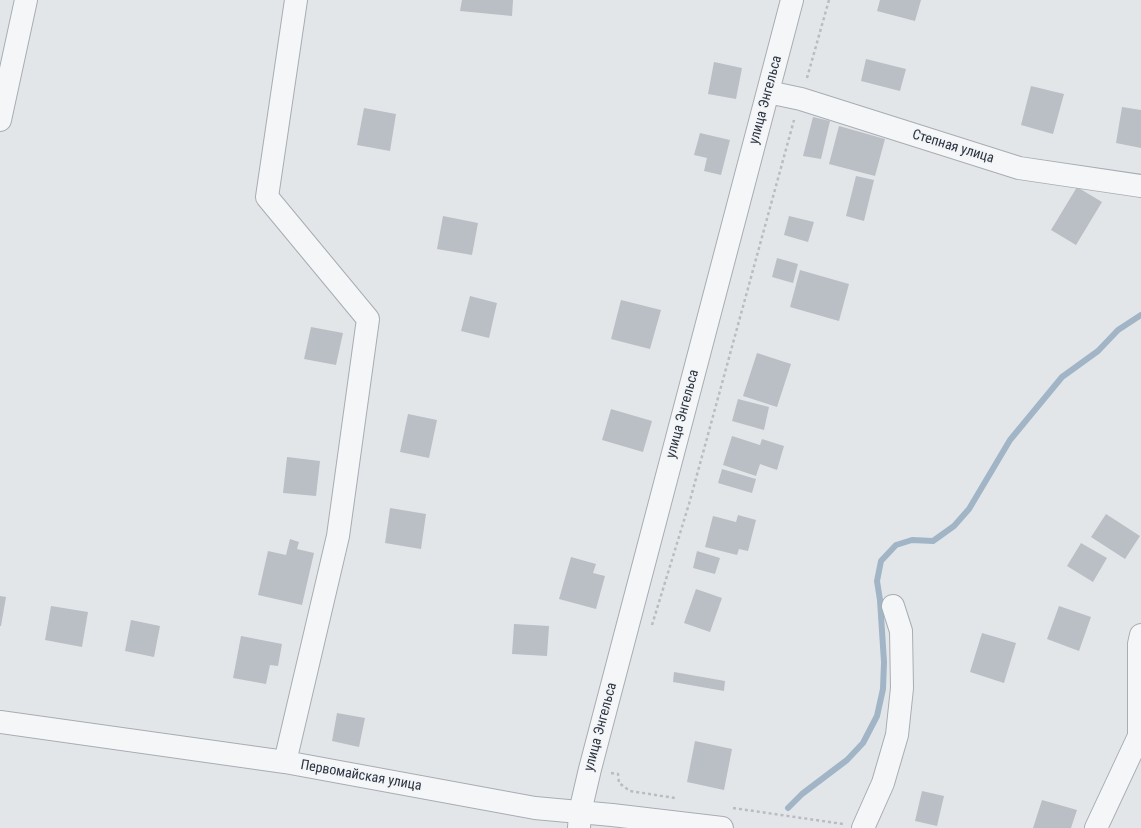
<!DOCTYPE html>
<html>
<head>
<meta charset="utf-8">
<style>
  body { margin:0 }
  canvas { display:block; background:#e2e6e9 }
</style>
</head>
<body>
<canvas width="1141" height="828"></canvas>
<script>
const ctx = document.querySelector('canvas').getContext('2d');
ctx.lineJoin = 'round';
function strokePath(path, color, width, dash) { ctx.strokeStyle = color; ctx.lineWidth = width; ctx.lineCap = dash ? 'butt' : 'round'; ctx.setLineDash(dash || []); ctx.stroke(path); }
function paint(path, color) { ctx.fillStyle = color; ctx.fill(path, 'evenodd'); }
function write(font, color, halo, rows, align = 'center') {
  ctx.font = font + ' "Roboto Condensed",sans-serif'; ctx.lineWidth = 3; ctx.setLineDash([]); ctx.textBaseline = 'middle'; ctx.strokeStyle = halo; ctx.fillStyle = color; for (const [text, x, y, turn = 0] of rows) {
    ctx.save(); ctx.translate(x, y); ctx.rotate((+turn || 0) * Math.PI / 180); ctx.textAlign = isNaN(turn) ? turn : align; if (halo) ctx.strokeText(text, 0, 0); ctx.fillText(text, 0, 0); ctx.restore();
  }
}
strokePath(new Path2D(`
  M788,808L802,794L847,760L863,743L877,716L883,689L884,662L880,600L877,581L881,561L896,545L912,540L933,541L954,526L969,509L1010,440L1062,377L1098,351L1118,330L1141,315`), '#a1b5c6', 6);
paint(new Path2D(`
  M462,0H513L512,16L460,11Z
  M880,0H921L915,21L877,11Z
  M866,59L906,69L900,91L861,81Z
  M714,62L742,68L736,99L708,94Z
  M1031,86L1064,94L1053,134L1021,125Z
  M1122,107L1141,110V148L1116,143Z
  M364,108L396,114L390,151L357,145Z
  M813,117L830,121L821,159L803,156Z
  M839,126L885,139L875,176L829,164Z
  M700,133L730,140L721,175L704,171L707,158L694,155Z
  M856,176L874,180L864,221L846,216Z
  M1077,187L1102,202L1076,245L1051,230Z
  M443,216L478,223L472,255L437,249Z
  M789,216L814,222L808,242L784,235Z
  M777,258L798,264L793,283L772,277Z
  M800,270L849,284L839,321L790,307Z
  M470,296L497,303L489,338L461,331Z
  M621,300L661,310L650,349L611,339Z
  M311,327L343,333L336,365L304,359Z
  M757,353L791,364L777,407L743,396Z
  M738,399L769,407L764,430L732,421Z
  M611,409L652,421L643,452L602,440Z
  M408,414L437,420L429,458L400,452Z
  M732,436L760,445L762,439L784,446L777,470L760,464L756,476L723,465Z
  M287,457L320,461L316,496L283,493Z
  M722,469L756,479L752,493L718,483Z
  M390,508L426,514L421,549L385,543Z
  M1106,514L1140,536L1125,559L1091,537Z
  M738,515L756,520L748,551L739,549L737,555L705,547L713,516L736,522Z
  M290,539L299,542L297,549L314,553L302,605L258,595L268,551L286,555Z
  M1081,543L1107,558L1093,582L1067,566Z
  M697,551L720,558L715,574L693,568Z
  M571,557L596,564L593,573L605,576L596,609L559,599Z
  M696,589L722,598L710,632L684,623Z
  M0,596L6,597L1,626H0Z
  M51,606L88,612L82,647L45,640Z
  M1059,606L1091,617L1079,651L1047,639Z
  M131,620L160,626L154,657L125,651Z
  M514,624L549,626L547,656L512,654Z
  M982,633L1016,643L1004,683L970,672Z
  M241,636L282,644L278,666L270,665L266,684L233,678Z
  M674,672L725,681L724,691L673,682Z
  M337,713L365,718L359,747L332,741Z
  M695,741L732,749L724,790L687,782Z
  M922,791L944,796L937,826L915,821Z
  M1042,800L1077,810L1071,828H1033Z`), '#babfc6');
const minor = new Path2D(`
  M768,92L801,99L1019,168L1141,186
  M0,120L26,0
  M0,722L285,762L535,808L612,815L722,828
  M285,762L338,536L368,319L267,197L296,0
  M579,828L580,812L590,769L792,0
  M863,828L883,783L897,735L902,688L901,631L893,606
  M1096,828L1139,736V644L1141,635`);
strokePath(minor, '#a8adb3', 24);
strokePath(new Path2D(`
  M807,78L829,0
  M652,625L689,504L794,120
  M611,773L618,774L619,783L630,791L675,798
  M733,808L843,824`), '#b9bcc1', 2.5, [3, 3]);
strokePath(minor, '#f5f6f8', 22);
write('14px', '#2c3440', '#f2f4f7', [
  ["улица Энгельса",766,100,-75],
  ["Степная улица",953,147,17],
  ["улица Энгельса",683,414,-75],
  ["улица Энгельса",601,727,-75],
  ["Первомайская улица",361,776,10]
]);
</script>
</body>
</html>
